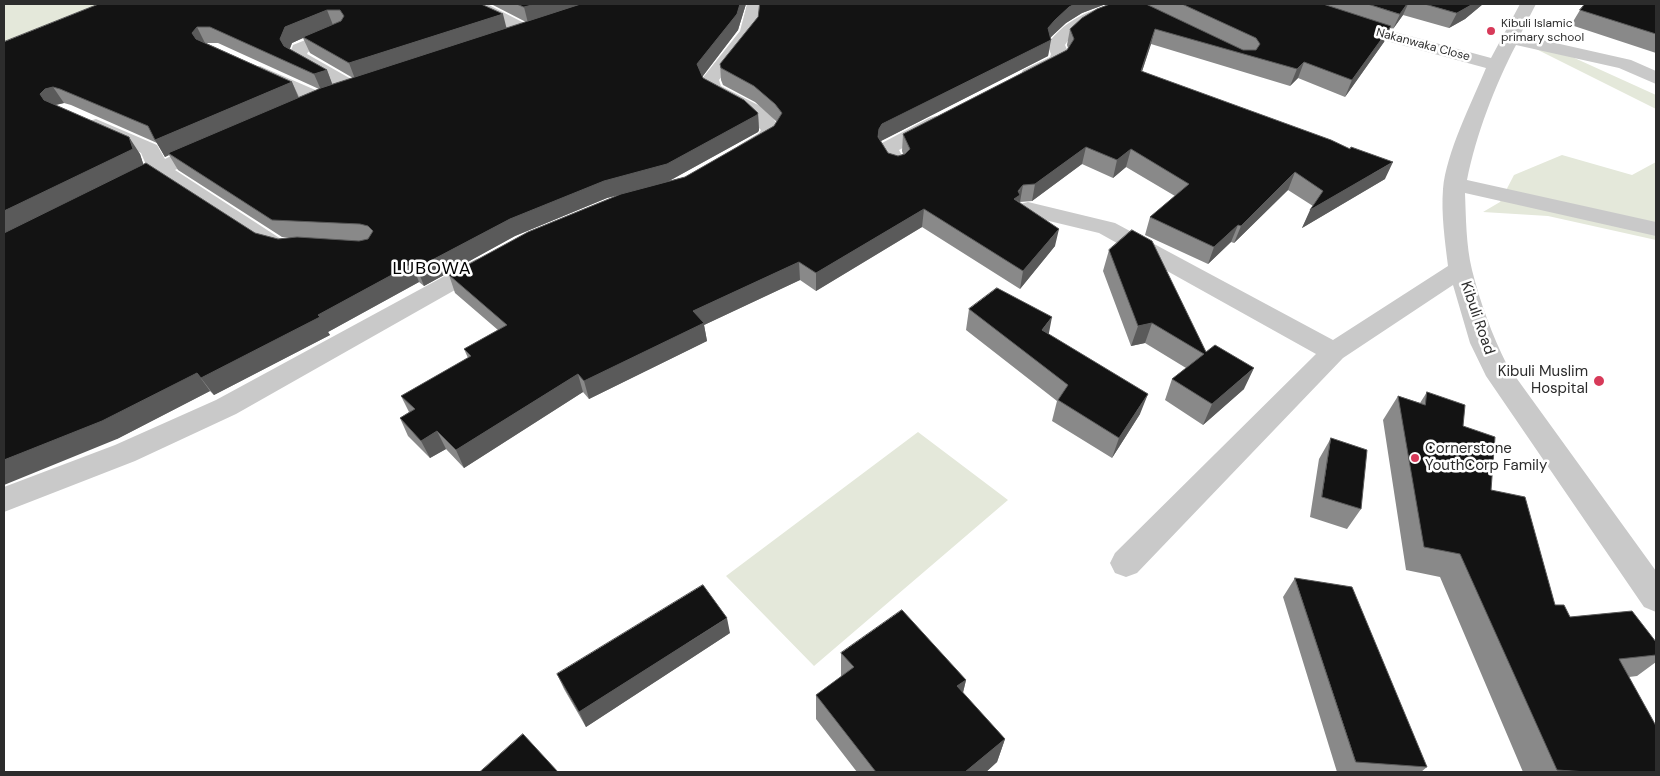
<!DOCTYPE html>
<html>
<head>
<meta charset="utf-8">
<style>
  body { margin:0 }
  #map { position:relative; width:1660px; height:776px; overflow:hidden; background:#fff; font-family:"DM Sans",sans-serif }
  canvas { display:block }
  .frame { position:absolute; inset:0; border:5px solid #2c2c2c; pointer-events:none }
</style>
</head>
<body>
<div id="map">
<canvas width="1660" height="776"></canvas>
<div class="frame"></div>
</div>
<script>
const ctx = document.querySelector('canvas').getContext('2d');
ctx.lineJoin = 'round';
function paint(path, color) { ctx.fillStyle = color; ctx.fill(path, 'evenodd'); }
function strokePath(path, color, width, dash) { ctx.strokeStyle = color; ctx.lineWidth = width; ctx.lineCap = dash ? 'butt' : 'round'; ctx.setLineDash(dash || []); ctx.stroke(path); }
function write(font, color, halo, rows, align = 'center') {
  ctx.font = font + ' "DM Sans",sans-serif'; ctx.lineWidth = 5; ctx.setLineDash([]); ctx.textBaseline = 'middle'; ctx.strokeStyle = halo; ctx.fillStyle = color; for (const [text, x, y, turn = 0] of rows) {
    ctx.save(); ctx.translate(x, y); ctx.rotate((+turn || 0) * Math.PI / 180); ctx.textAlign = isNaN(turn) ? turn : align; if (halo) ctx.strokeText(text, 0, 0); ctx.fillText(text, 0, 0); ctx.restore();
  }
}
paint(new Path2D(`
  M4,4H110L4,43Z
  M1537,41L1656,95V109L1536,49Z
  M1562,155L1632,175L1656,162V240L1548,216L1483,212L1500,202L1514,175Z
  M918,432L1008,500L814,666L726,576Z`), '#e4e8da');
paint(new Path2D(`
  M469,4H487L532,27L535,31L532,35L526,36L520,35L477,13Z
  M747,4H763L757,32L719,80L721,86L760,106L773,118L781,130C773,144 755,159 738,154L735,150L738,146L759,133L761,130L746,115L706,93L701,80L740,31Z
  M1110,4H1132L1130,7C1107,17 1079,23 1065,45L1069,54C1062,68 1039,82 1023,78L1021,74L1023,70L1050,57L1051,54L1047,45C1063,22 1084,13 1110,4Z
  M1285,4H1308L1384,29L1491,58L1520,4H1536L1520,35L1631,60L1656,71V84L1619,68L1516,45C1495,85 1476,135 1467,180L1656,222V236L1465,193C1466,218 1466,245 1472,270C1480,302 1492,335 1507,365L1656,571V612L1644,607L1486,376L1470,343L1453,285L1343,358L1137,573L1126,577L1115,573L1110,563L1115,553L1316,354L1099,233L1020,214L1017,209L1020,204L1028,202L1115,223L1333,340L1448,266C1445,241 1441,214 1443,189C1446,153 1472,102 1486,68L1372,37L1287,7Z
  M340,26L346,27L349,31L346,35L308,52L307,54L360,84L362,88L360,92L353,94L346,92L292,60L289,56L293,45Z
  M260,66L327,95L330,99L327,103L320,105L313,103L253,76L251,72L253,68Z
  M936,116L943,118L946,122L943,126L899,150L907,165L903,169L896,171L889,169C883,161 875,152 882,143L929,118Z
  M96,119L157,145L165,159C180,152 199,139 215,143L218,147L215,151L175,170L281,239L297,243L301,248L297,253L289,255L265,249L158,178C144,185 130,195 114,192L111,187L114,182L147,167L141,153L89,129L86,125L89,121Z
  M484,257L492,259L496,264L492,269L236,414L135,461L4,512V487L115,445L216,400L476,259Z`), '#c9c9c9');
paint(new Path2D(`
  M99,4H481L507,28L526,22L491,4H746L738,30L703,76V78L758,113L759,130L758,132L669,181L685,177L774,126L777,122L755,102L723,85L721,80L720,64L758,17L760,4H1106L1082,13L1066,23L1051,37L1048,56L881,141L888,153L898,156L903,154L902,151L903,134L1067,50L1068,48L1067,45L1070,29L1110,4H1483L1465,19L1449,28L1403,15L1393,29L1390,28L1384,42L1345,97L1298,78L1290,86L1151,44L1142,71L1385,179L1302,228L1313,206L1288,190L1234,243L1231,242L1208,264L1145,235L1150,217L1175,196L1126,167L1113,178L1082,164L1032,201L1020,202L1055,246L1020,289L922,227L816,291L800,280L704,325L707,341L589,399L583,392L464,468L446,449L430,458L408,436L400,418L409,412L401,396L468,358L464,349L498,330L455,293L449,275L620,195L607,198L515,236L424,286L419,282L328,332L330,335L214,395L210,391L117,439L4,42ZM303,38L310,53L353,78L332,84L327,70L290,49L292,43ZM206,43H218L319,89L299,97L292,82ZM64,103L71,105L157,143L165,157L169,155L178,170L282,237L292,238L278,239L255,233L143,164L140,154L56,105Z
  M1656,4V53L1571,25L1580,10Z
  M1109,250L1206,352L1244,389L1203,425L1165,400L1172,379L1186,368L1145,343L1131,346L1103,271Z
  M969,309L1048,334L1140,414L1112,458L1052,421L1057,401L966,330Z
  M1427,392L1463,426L1491,490L1555,605L1570,617L1656,642V662L1637,676L1629,677L1656,772H1523L1440,577L1406,570L1383,420L1398,396L1420,403Z
  M1331,438L1361,509L1347,529L1310,517L1319,459Z
  M1295,578L1427,767L1421,772H1337L1283,597Z
  M730,633L586,727L564,689L557,674Z
  M841,653L966,680L963,693L1005,739L997,762L986,772H857L816,719V695L841,677Z`), '#898989');
paint(new Path2D(`
  M536,4H588L528,23L524,7Z
  M740,4H746L738,30L699,81L697,64Z
  M1075,4H1106L1082,13L1066,23L1052,36L1047,42L1051,40L1048,56L881,141L878,146L879,129L882,124L1048,28L1055,20L1069,7Z
  M1407,4H1408L1403,15L1393,29L1400,14Z
  M1473,4H1483L1465,19L1449,28L1457,13Z
  M327,10L333,25L303,37V38L292,43L287,55L280,39L285,27Z
  M503,14L507,30L355,79L349,63Z
  M1391,26L1384,42L1345,97L1352,80Z
  M197,27L205,43L200,49L192,33Z
  M1155,29L1151,44L1137,87L1141,71Z
  M1304,62L1298,78L1290,86L1297,69Z
  M327,70L333,86L321,90L314,74Z
  M292,82L299,99L168,153L169,155L165,157L155,140Z
  M53,87L64,103L55,105L51,111L40,94L45,89Z
  M758,113L759,130L758,132L669,181L607,198L515,236L424,286L417,268L510,219Z
  M129,137L140,154L144,166L4,235V211Z
  M1086,147L1082,164L1032,201L1035,184Z
  M1131,149L1126,167L1113,178L1117,160Z
  M1393,162L1385,179L1302,228L1310,210Z
  M1295,172L1288,190L1234,243L1241,226Z
  M1023,185L1020,202L1014,199Z
  M924,209L922,227L816,291V273Z
  M1238,225L1231,242L1208,264L1214,247Z
  M1059,229L1055,246L1020,289L1023,271Z
  M799,262L800,280L704,325L707,341L589,399L584,381L693,311Z
  M412,264L419,282L328,332L330,335L214,395L201,378Z
  M1052,317L1048,338L1042,330Z
  M1152,323L1145,343L1131,346L1138,326Z
  M1254,368L1244,389L1203,425L1212,404Z
  M197,373L210,391L117,439L4,485V460Z
  M578,374L583,392L464,468L456,450Z
  M1148,394L1140,414L1112,458L1119,438Z
  M437,431L446,449L430,458L421,441Z
  M727,618L730,633L586,727L579,712Z
  M966,680L960,704L957,686Z
  M1005,739L997,762L986,772H965Z`), '#5a5a5a');
const building = new Path2D(`
  M99,4H481L503,14L349,63L303,37L341,21L344,16L340,10H327L285,27L280,39L284,46L327,70L314,74L210,27H197L192,33L196,39L292,82L155,140L148,126L60,89L53,87L45,89L40,94L44,100L129,137L133,149L4,211V42Z
  M517,4H536L524,7Z
  M581,4H740L737,14L697,64L703,78L744,100L758,113L757,115L667,164L604,181L510,219L417,268L412,264L318,315L320,317L201,378L197,373L102,421L4,460V233L146,163L255,233L278,239L297,237L359,241L368,239L373,231L368,226L360,224L272,220L168,153L321,88Z
  M760,4H1075L1069,7L1055,20L1048,28L1051,40L882,124L879,129L878,137L888,153L898,156L905,154L910,149L903,134L1067,50L1074,39L1070,29L1082,18L1097,9L1110,4H1146L1243,50H1256L1260,44L1256,38L1182,4H1323L1391,26L1352,80L1304,62L1297,69L1155,29L1141,71L1331,140L1350,149L1351,147L1393,162L1310,210L1323,191L1295,172L1241,226L1238,225L1214,247L1150,217L1189,184L1131,149L1117,160L1086,147L1035,184L1023,185L1018,191L1020,195L1014,199L1059,229L1023,271L924,209L816,273L799,262L693,311L704,323L584,381L578,374L456,450L437,431L421,441L400,418L415,409L401,396L471,356L464,349L507,325L449,275L528,232L621,194L685,177L774,126L782,113L775,104L754,86L721,68L720,64L758,17Z
  M1368,4H1407L1400,14Z
  M1425,4H1473L1457,13Z
  M1585,4H1656V34L1580,10Z
  M1132,230L1152,241L1206,352L1215,345L1254,368L1212,404L1172,379L1204,354L1152,323L1138,326L1109,250Z
  M997,288L1052,317L1042,330L1148,394L1119,438L1058,400L1068,385L969,309Z
  M1427,392L1465,405L1463,426L1495,437L1491,490L1525,497L1555,605H1564L1570,617L1632,611L1656,642V655L1619,659L1656,726V772H1587L1557,770L1460,554L1424,547L1398,396L1425,405Z
  M1331,438L1367,450L1361,509L1322,497Z
  M1295,578L1352,587L1427,767L1356,762Z
  M703,585L727,618L579,712L557,674Z
  M902,610L966,680L957,686L1005,739L965,772H876L816,695L854,667L841,653Z
  M523,734L558,772H480Z`);
paint(building, '#131313');
strokePath(building, '#5a5a5a', 1);
for (const [x, y, r, color] of [
  [1491,31,5,"#d73a59"],
  [1599,381,6,"#d73a59"],
  [1415,458,5,"#d73a59"]
]) { const dot = new Path2D(); dot.arc(x, y, r, 0, 2 * Math.PI); ctx.fillStyle = color; ctx.fill(dot); strokePath(dot, '#fff', 2); }
write('12px', '#2c2c2c', '#fff', [
  ["Kibuli Islamic",1501,24],
  ["primary school",1501,38]
], 'left');
write('12px', '#2c2c2c', '#fff', [
  ["Nakanwaka Close",1423,45,15]
]);
write('15px', '#2c2c2c', '#fff', [
  ["Kibuli Road",1477,318,71]
]);
write('15px', '#2c2c2c', '#fff', [
  ["Kibuli Muslim",1588,372],
  ["Hospital",1588,389],
  ["Cornerstone",1425,449,"left"],
  ["YouthCorp Family",1425,466,"left"]
], 'right');
ctx.letterSpacing = '1px';
write('18px', '#000', '#fff', [
  ["LUBOWA",432,269]
]);
ctx.letterSpacing = '0px';
</script>
</body>
</html>
